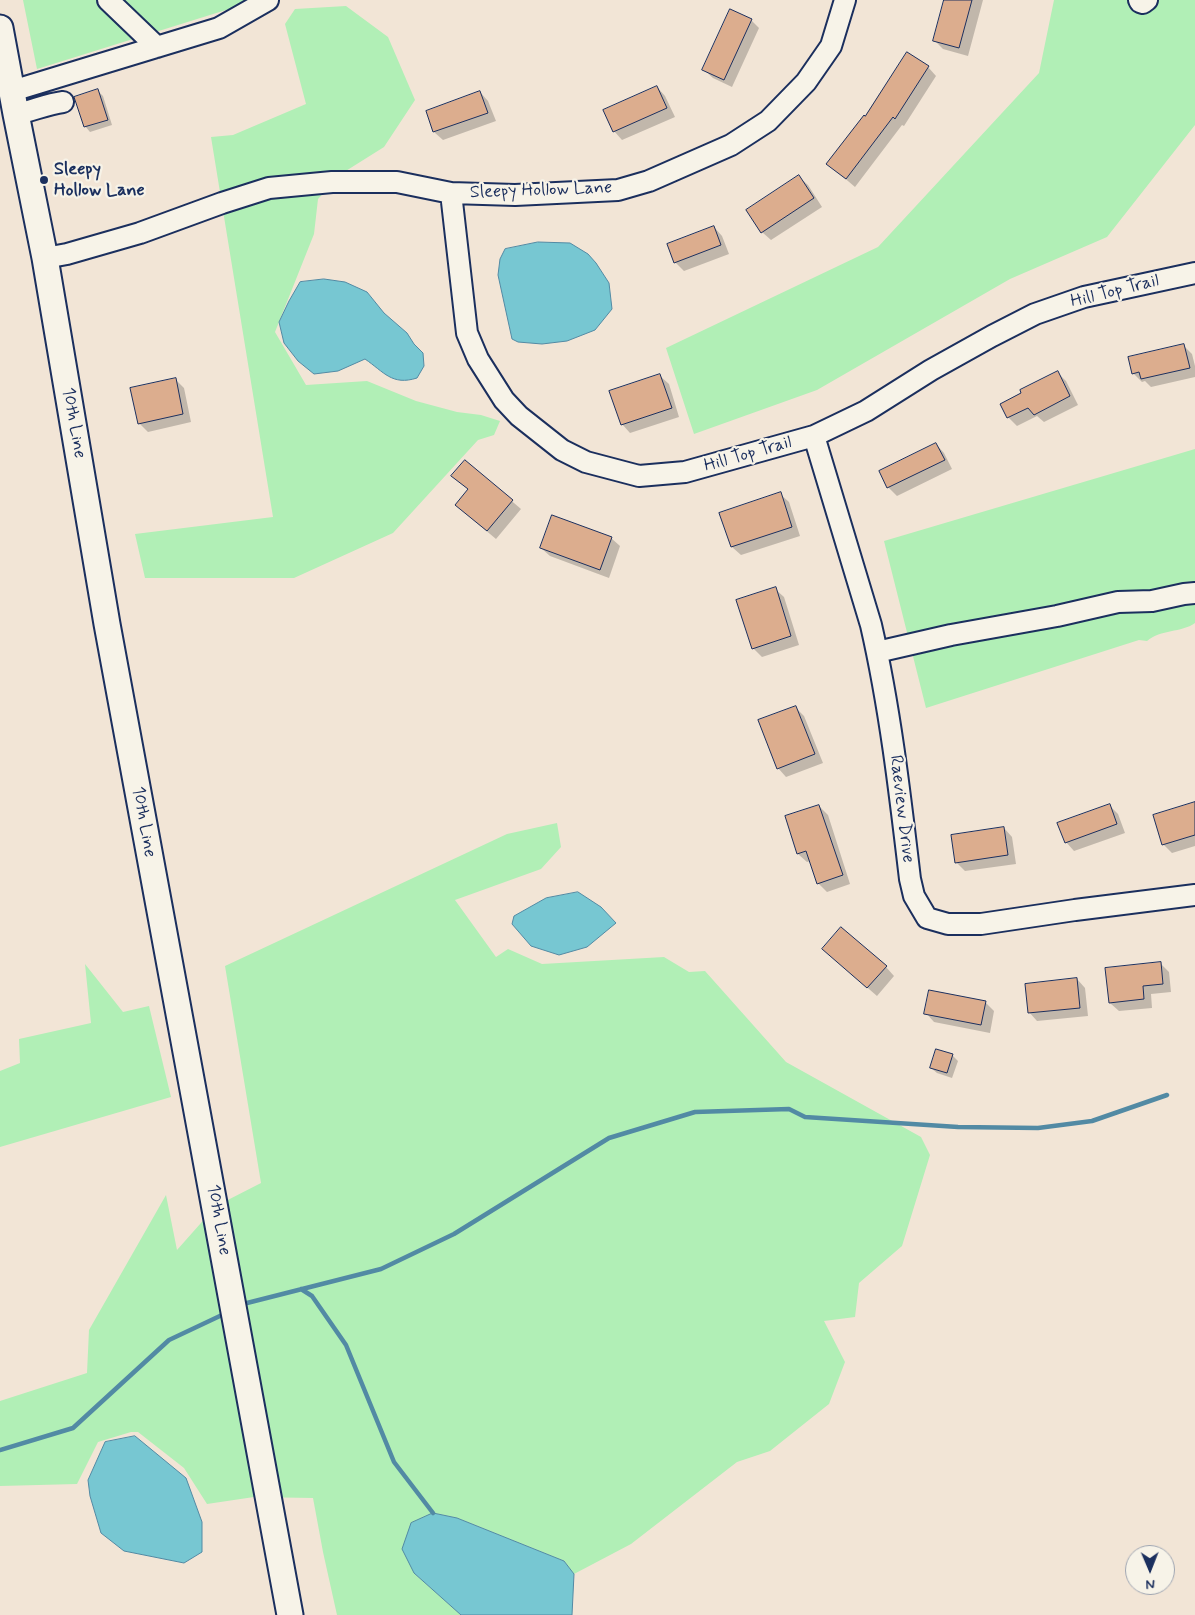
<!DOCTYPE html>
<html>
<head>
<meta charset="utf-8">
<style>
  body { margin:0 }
  #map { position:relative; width:1195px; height:1615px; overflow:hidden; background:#f2e5d6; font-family:Mynerve,sans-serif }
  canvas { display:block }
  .north { position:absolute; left:1125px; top:1545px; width:50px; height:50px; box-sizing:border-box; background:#f7f3e8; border:1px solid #9fa5b1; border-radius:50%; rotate:179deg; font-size:14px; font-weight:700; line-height:20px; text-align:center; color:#1b2f5e }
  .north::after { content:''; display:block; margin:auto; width:18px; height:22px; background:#1b2f5e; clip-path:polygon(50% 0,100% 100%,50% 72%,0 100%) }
</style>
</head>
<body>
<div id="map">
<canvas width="1195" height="1615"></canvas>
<div class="north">N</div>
</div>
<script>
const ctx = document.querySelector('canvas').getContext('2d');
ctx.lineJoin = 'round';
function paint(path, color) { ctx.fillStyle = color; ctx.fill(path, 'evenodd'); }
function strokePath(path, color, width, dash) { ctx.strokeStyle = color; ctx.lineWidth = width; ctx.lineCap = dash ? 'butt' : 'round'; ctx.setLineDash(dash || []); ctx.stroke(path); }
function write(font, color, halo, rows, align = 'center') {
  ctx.font = font + ' Mynerve,sans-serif'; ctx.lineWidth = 4.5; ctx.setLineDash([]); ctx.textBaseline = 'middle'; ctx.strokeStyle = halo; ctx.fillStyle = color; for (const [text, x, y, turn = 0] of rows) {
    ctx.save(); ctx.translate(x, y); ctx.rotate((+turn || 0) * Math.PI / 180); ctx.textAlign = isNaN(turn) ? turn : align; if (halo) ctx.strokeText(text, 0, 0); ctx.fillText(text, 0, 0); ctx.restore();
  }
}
paint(new Path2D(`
  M23,0H258L37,69Z
  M1054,0H1195V125L1107,237L1010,279L817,390L694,434L666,348L878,247L1039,73Z
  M346,6L388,37L415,100L384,147L341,174L318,199L314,234L275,332L306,385L367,381L416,401L457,412L481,415L500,421L494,435L478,440L393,533L294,578H145L135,534L273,517L211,137L233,135L306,104L285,24L295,9Z
  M1195,449V623C1181,633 1161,629 1147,641L1139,640L926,708L884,541Z
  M557,823L561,847L541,869L455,900L496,957L508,949L542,964L664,957L689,972L705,971L786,1062L921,1137L930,1155L902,1246L859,1283L855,1317L824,1321L845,1362L829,1404L770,1451L737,1462L631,1544L574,1574L564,1561L457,1518L433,1513L414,1573L461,1615H337L323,1552L313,1498L254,1497L207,1504L184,1468L138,1432H131L98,1442L77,1484L0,1486V1401L87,1373L89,1330L166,1195L177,1250L216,1206L261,1183L225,966L507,834Z
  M85,964L123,1012L149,1006L171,1097L0,1147V1071L20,1063L19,1039L91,1023Z`), '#b1efb6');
const water = new Path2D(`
  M538,242L570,243L588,254L596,263L609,283L612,309L595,330L567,341L542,344L518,342L512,339L498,275L500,259L505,249Z
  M324,279L345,282L367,292L384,313L407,333L414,344L423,353L424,366L417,378C392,386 384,372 365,359L338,371L314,374L298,361L284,343L279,322L289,301L300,282Z
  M578,892L601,907L616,923L587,947L559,955L531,946L512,924L514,916L546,898Z
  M135,1436L186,1478L202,1522V1552L184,1563L124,1551L101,1533L90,1496L88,1480L105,1442Z
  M433,1513L457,1518L564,1561L574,1574L572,1615H461L414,1573L402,1549L411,1523Z`);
paint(water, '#77c7d2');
strokePath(water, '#528aa4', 1);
paint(new Path2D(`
  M946,0H983L968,56L943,49L935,41Z
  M751,20L759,28L732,87L713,78L704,70Z
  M928,67L936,76L904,126L902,125L855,187L828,164Z
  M657,87L665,96L675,117L622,140L614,131Z
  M98,91L103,96L112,125L90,132L85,126Z
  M480,92L488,101L496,121L443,140L434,132Z
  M799,177L808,185L822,207L771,240L762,232Z
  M714,227L722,236L729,254L684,271L675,262Z
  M1183,345L1192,354L1195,366V377L1151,387L1145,381L1142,382L1133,373Z
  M1057,372L1066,381L1078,405L1044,422L1037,416L1017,426L1008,417L1001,404Z
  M660,376L669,384L679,417L630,433L622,424Z
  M175,379L184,388L191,422L148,432L139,423Z
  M936,444L944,453L952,469L897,496L888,487Z
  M465,461L521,509L496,539L465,513L469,490L453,476Z
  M780,494L789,502L800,536L741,555L732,547L721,513Z
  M611,538L620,546L609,578L550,556L541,548Z
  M775,589L784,597L799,645L762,657L753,648Z
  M795,707L804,716L823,763L786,777L778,768Z
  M1195,804V846L1172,853L1163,844Z
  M819,806L828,815L850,884L827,892L818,883L811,861L807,862L798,854Z
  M1110,806L1118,814L1125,833L1074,851L1066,842Z
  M1004,828L1012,837L1016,864L965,871L956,862Z
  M832,957L886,967L894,976L877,996Z
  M1160,963L1169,972L1171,992L1151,994L1152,1008L1119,1011L1110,1003Z
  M1077,979L1085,988L1088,1016L1037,1021L1029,1012Z
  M986,1003L994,1011L990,1033L934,1022L926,1013Z
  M952,1055L958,1061L952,1078L937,1073L931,1068Z`), '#0003');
strokePath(new Path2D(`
  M301,1289L312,1296L346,1345L394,1462L433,1513
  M247,1303L381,1269L454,1234L609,1138L695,1112L789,1109L805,1117L958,1127L1038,1128L1092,1121L1167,1095
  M0,1450L73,1428L169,1340L222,1315`), '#528aa4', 4.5);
const building = new Path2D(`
  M944,0H972L959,48L933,41Z
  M730,9L752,19L724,80L702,70Z
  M907,52L929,66L895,119L893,117L846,179L826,164L864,115L865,116Z
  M657,86L667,108L613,132L603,110Z
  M98,89L108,120L84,127L74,97Z
  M480,91L488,113L433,132L426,111Z
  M799,175L814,198L761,233L746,210Z
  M714,226L721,245L674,263L667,244Z
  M1184,344L1190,368L1141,379L1139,372L1132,374L1128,357Z
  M1058,371L1070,396L1034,415L1028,408L1007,418L1000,404L1021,393L1020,390Z
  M660,374L672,408L621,425L609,391Z
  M176,378L183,414L138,424L130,388Z
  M936,443L945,460L887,488L879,471Z
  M465,460L513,500L487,531L455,505L468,489L451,476Z
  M781,492L792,527L731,547L719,513Z
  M552,515L612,537L600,570L540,548Z
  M776,587L791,636L752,649L736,600Z
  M796,706L815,754L777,769L758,720Z
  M1195,802V835L1162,845L1153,815Z
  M1110,804L1117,824L1065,843L1057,823Z
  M819,805L843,875L817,884L806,851L797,854L785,816Z
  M1004,827L1008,855L955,863L951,835Z
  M841,927L887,966L867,988L822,949Z
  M1161,962L1163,984L1143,986L1144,999L1109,1003L1105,968Z
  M1077,978L1080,1008L1028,1013L1025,984Z
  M929,990L986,1001L981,1025L924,1014Z
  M936,1049L953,1054L947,1073L930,1068Z`);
paint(building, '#dcad8e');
strokePath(building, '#1b2f5e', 1);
const minor = new Path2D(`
  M108,0L157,47
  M1139,0L1140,2L1143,3L1147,0
  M12,91L219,28L268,0
  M16,114C32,111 47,104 63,102
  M451,193L467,333L478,359L504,400L519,416L562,450L586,462L639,476L685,472L814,436L866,411L931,370L992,336L1035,314L1084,297L1195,273
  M45,258L67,254L140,233L222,203L269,188L332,182H397L451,193L515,195L618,190L649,181L731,145L768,121L806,82L831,46L845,0
  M814,436L871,625C890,708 900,794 910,879L914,896L927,918L948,924H981L1075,910L1195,895
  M877,652L951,635L1057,616L1118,602L1152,601L1184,594L1195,593`);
const major = new Path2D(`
  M0,28L16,114L45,258L107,624L290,1615`);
strokePath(minor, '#1b2f5e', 24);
strokePath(major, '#1b2f5e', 29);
strokePath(minor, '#f7f3e8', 20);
strokePath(major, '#f7f3e8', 25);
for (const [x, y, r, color] of [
  [44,180,5,"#1b2f5e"]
]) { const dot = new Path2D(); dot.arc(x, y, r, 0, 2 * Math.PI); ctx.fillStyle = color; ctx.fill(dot); strokePath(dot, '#f7f3e8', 2); }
write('bold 18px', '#1b2f5e', '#f7f3e8', [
  ["Sleepy",54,170],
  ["Hollow Lane",54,191]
], 'left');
write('18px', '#1b2f5e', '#f7f3e8', [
  ["Sleepy Hollow Lane",541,191,-2],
  ["Hill Top Trail",1115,292,-14],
  ["10th Line",73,423,80],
  ["Hill Top Trail",748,455,-16],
  ["Raeview Drive",901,809,83],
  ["10th Line",143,822,80],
  ["10th Line",218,1220,80]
]);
</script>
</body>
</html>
